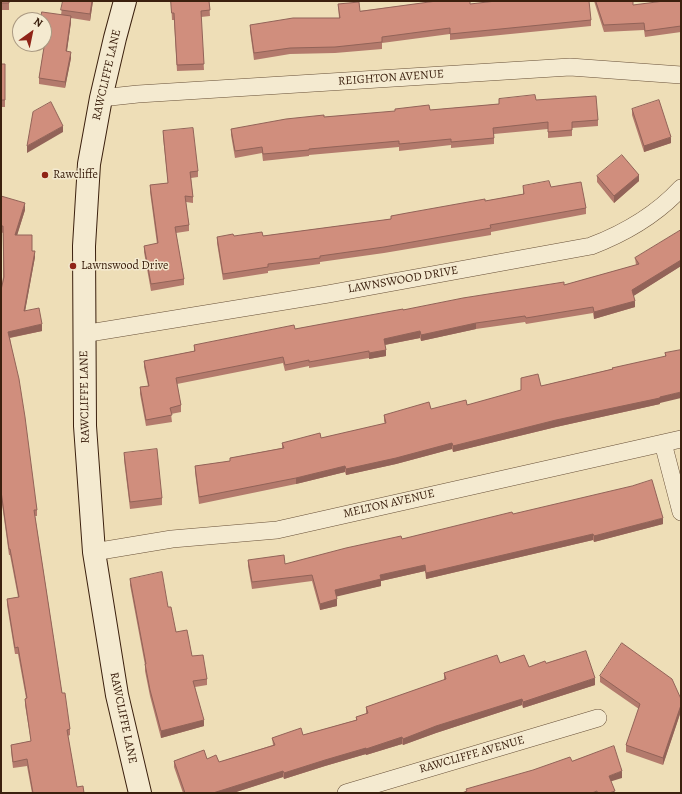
<!DOCTYPE html>
<html>
<head>
<meta charset="utf-8">
<style>
  body { margin:0 }
  #map { position:relative; width:682px; height:794px; overflow:hidden; background:#eedeb7; font-family:Alegreya,serif }
  canvas { display:block }
  .frame { position:absolute; inset:0; border:2px solid #3b200e; pointer-events:none }
  .north { position:absolute; left:12px; top:12px; width:40px; height:40px; box-sizing:border-box; background:#f4ead0; border:1px solid #aa9982; border-radius:50%; rotate:33deg; font-size:11px; font-weight:700; line-height:16px; text-align:center; color:#3b200e }
  .north::after { content:''; display:block; margin:auto; width:14px; height:18px; background:#8f2418; clip-path:polygon(50% 0,100% 100%,50% 72%,0 100%) }
</style>
</head>
<body>
<div id="map">
<canvas width="682" height="794"></canvas>
<div class="frame"></div>
<div class="north">N</div>
</div>
<script>
const ctx = document.querySelector('canvas').getContext('2d');
ctx.lineJoin = 'round';
function strokePath(path, color, width, dash) { ctx.strokeStyle = color; ctx.lineWidth = width; ctx.lineCap = dash ? 'butt' : 'round'; ctx.setLineDash(dash || []); ctx.stroke(path); }
function paint(path, color) { ctx.fillStyle = color; ctx.fill(path, 'evenodd'); }
function write(font, color, halo, rows, align = 'center') {
  ctx.font = font + ' Alegreya,serif'; ctx.lineWidth = 3; ctx.setLineDash([]); ctx.textBaseline = 'middle'; ctx.strokeStyle = halo; ctx.fillStyle = color; for (const [text, x, y, turn = 0] of rows) {
    ctx.save(); ctx.translate(x, y); ctx.rotate((+turn || 0) * Math.PI / 180); ctx.textAlign = isNaN(turn) ? turn : align; if (halo) ctx.strokeText(text, 0, 0); ctx.fillText(text, 0, 0); ctx.restore();
  }
}
const street = new Path2D(`
  M101,98L138,94L570,67L681,75
  M83,334L328,294L591,246C625,233 656,215 681,188
  M663,443L681,512
  M94,552L172,539L277,530L681,439
  M346,793L598,718`);
const secondary = new Path2D(`
  M125,1L115,38L101,98L89,164L84,246L85,426L94,552L117,695L140,793`);
strokePath(street, '#685038', 18);
strokePath(secondary, '#3b200e', 24);
strokePath(street, '#f4ead0', 17);
strokePath(secondary, '#f4ead0', 22);
paint(new Path2D(`
  M1,1H9V10H1Z
  M63,1H93L90,21L71,18V22L67,51L71,58L65,88L39,84V78L44,47L38,46V44H44V20L61,15Z
  M171,1H209L210,16L201,17L204,70L177,71L174,20H172Z
  M594,1H633V5L681,1V32L645,37L644,30L604,32Z
  M338,4L360,11L470,4L591,20V26L450,40V34L382,43V49L335,53L290,54L254,60L250,31V25L339,18Z
  M1,64H5V107H1Z
  M499,99L536,100L598,120V126L572,128V136L548,138V129L494,134V144L451,148V145L399,151V147L309,155V156L263,161L262,153L235,158L231,135V129L324,117L430,110L499,104Z
  M632,109L671,143L644,152L632,115Z
  M163,131L198,171V177L191,178L193,197V203L186,202L189,225V231L176,233L184,279V285L151,291L144,252V246L157,244L150,192V185L168,183L163,137Z
  M597,176L639,181L614,203L597,182Z
  M523,186L551,187L586,208V214L491,232V235L384,253L320,262V264L268,271V273L223,280L217,243V237L263,236L391,219V216L485,201L523,194Z
  M1,196L25,210L17,235L32,251L35,257L25,311L42,331L10,338L37,510V516H35L62,693L70,729V735L68,736L77,787L84,793H32L27,766L13,768L11,751V745L31,741L25,705V699L26,698L18,654H15L7,605V599L18,597L10,555H9L1,497V290L3,277V233L1,232Z
  M681,230V266L633,296L635,307L594,319L593,313L526,324L525,322L476,329L421,341L420,338L385,345L386,356L369,359V358L309,368V366L285,371L283,363L177,384L181,405V412L171,414L172,422L146,426L140,394V387L148,386L144,367V361L194,351V345L295,329L403,310L564,285L636,265L635,258Z
  M681,350L660,403V404L556,427L453,452L452,449L396,464L346,475L345,472L296,484L199,504L195,472V466L230,461V458L282,448V443L321,438L385,424L384,421V415L467,405L541,386L612,369V368L665,357V353Z
  M124,453L162,498V505L130,509L124,460Z
  M513,514L663,524L594,542L593,540L426,579L425,571L381,581V586L336,596L337,606L320,610L312,581L252,589L248,566V560L285,564L402,539Z
  M130,579L168,607L176,632L207,679V685L195,687L204,726L161,738L150,696L145,671V665L130,585Z
  M500,663L529,667L546,663L595,685L523,708L522,705L436,733L403,745L402,744L366,755V754L325,766L284,779L283,777L233,793H183L174,767V761L207,759L219,762L273,745L272,738L303,735L356,720V717L366,714V707L444,680V673Z
  M600,676L681,699V711L663,765L626,752V745L639,709L600,682Z`), '#b37a6c');
paint(new Path2D(`
  M92,1H93L90,21V14Z
  M71,16V22L66,57V51Z
  M71,52V58L65,88V82Z
  M63,126V132L27,153V146Z
  M671,137V143L644,152V146Z
  M639,175V181L614,203V196Z
  M25,203V210L15,242V235Z
  M35,251V257L24,317V311Z
  M681,260V266L632,297V290Z
  M635,301V307L594,319V312Z
  M476,323V329L421,341V335Z
  M42,324V331L8,338V332Z
  M420,331V338L384,345V339Z
  M386,350V356L369,359V353Z
  M681,392V398L660,403V404L556,427L453,452V446L556,420Z
  M452,443V449L396,464L346,475V469Z
  M345,466V472L296,484V478Z
  M663,518V524L594,542V536Z
  M593,534V540L426,579V573Z
  M425,565V571L381,581V586L335,597V590L380,575Z
  M337,599V606L320,610V604Z
  M595,678V685L523,708V702Z
  M522,699V705L436,733L403,745V739L436,726Z
  M681,705V711L663,765V758Z
  M204,720V726L161,738V731Z
  M402,737V744L366,755V749Z
  M366,748V754L325,766L284,779V773L325,760Z
  M283,771V777L233,793H213Z
  M622,771V778L609,782V776Z`), '#926358');
const building = new Path2D(`
  M1,1H9V3H1Z
  M63,1H92L90,14L61,10Z
  M171,1H209L210,10L201,11L204,64L177,65L174,13H172Z
  M437,1H470V4L496,1H589L591,20L450,34V28L382,37V42L335,47L290,48L254,53L250,25L293,18H340L338,4L359,2L360,11Z
  M596,1H633V5L664,1H681V26L645,31L644,23L604,25Z
  M42,12L71,16L66,51L71,52L65,82L39,78L45,41H44V20H41Z
  M1,64H5V100H1Z
  M535,95L536,100L596,96L598,120L572,122V130L548,132V122L493,128L494,138L451,142V139L399,144V141L309,149V150L263,154L262,147L235,151L231,129L286,119L324,115V117L395,111V109L429,105L430,110L499,104V99Z
  M659,100L671,137L644,146L632,109Z
  M51,102L63,126L27,146L33,112Z
  M193,128L198,171L190,172L193,197L185,196L189,225L175,227L184,279L151,284L144,246L158,243L150,185L168,183L163,131Z
  M622,155L639,175L614,196L597,176Z
  M549,181L551,187L581,182L586,208L490,225L491,228L384,247L320,256V258L268,264V267L223,274L217,237L233,234L234,236L262,232L263,236L391,219V216L407,213L485,199V201L524,194L523,186Z
  M1,196L25,203L15,235H32V251H35L24,311L39,308L42,324L8,332L19,379L25,417L37,510H34L62,693H65L70,729L67,730L77,787L83,786L84,793H33L27,759L13,762L11,745L31,741L25,699L27,698L18,647L15,648L7,599L19,597L10,549H9L1,491V290L4,277L3,226H1Z
  M681,230V260L632,290L635,301L594,312L593,307L526,318L525,316L476,323L421,335L420,331L384,339L386,350L369,353V351L309,362V360L285,365L283,357L176,378L181,405L170,408L172,415L146,420L140,387L149,386L144,361L195,351L194,345L294,325L295,329L403,309V310L463,298L564,282V285L639,264L635,258Z
  M681,350V392L660,397V398L556,420L453,446L452,443L396,458L346,469L345,466L296,478L199,497L195,466L230,461V458L284,448L282,443L320,433L321,438L386,423L384,415L429,402L431,409L466,400L467,405L521,390V378L538,374L541,386L613,369L612,368L666,356L665,353Z
  M157,449L162,498L130,502L124,453Z
  M652,480L663,518L594,536L593,534L426,573L425,565L380,575L381,579L335,590L337,599L320,604L312,575L252,582L248,560L284,555L285,564L346,548L401,536L402,539L512,512L513,514L632,486Z
  M162,572L168,607H171L176,632L187,630L192,656L203,655L207,679L193,681L204,720L161,731L150,690L145,664H146L130,579Z
  M622,643L672,679L681,699V705L663,758L626,745L640,704L600,676Z
  M586,651L595,678L523,702L522,699L436,726L403,739L402,737L366,749V748L325,760L284,773L283,771L213,793H185L174,761L204,750L207,759L216,755L219,762L275,745L272,738L301,728L303,735L357,720L356,717L368,713L366,707L446,679L444,673L497,655L500,663L524,655L529,667L545,661L546,663Z
  M614,746L622,771L609,776L615,791L609,793H597V791L592,793H462L467,791L466,789L533,770L570,757L572,761Z`);
paint(building, '#d08e7d');
strokePath(building, '#926358', 1);
for (const [x, y, r, color] of [
  [45,175,4,"#8f2418"],
  [73,266,4,"#8f2418"]
]) { const dot = new Path2D(); dot.arc(x, y, r, 0, 2 * Math.PI); ctx.fillStyle = color; ctx.fill(dot); strokePath(dot, '#f4ead0', 1.5); }
write('12px', '#3b200e', '#f4ead0', [
  ["RAWCLIFFE LANE",107,75,-77],
  ["REIGHTON AVENUE",391,78,-4],
  ["LAWNSWOOD DRIVE",403,280,-10],
  ["RAWCLIFFE LANE",85,397,-91],
  ["MELTON AVENUE",389,504,-13],
  ["RAWCLIFFE LANE",123,718,78],
  ["RAWCLIFFE AVENUE",472,755,-16]
]);
write('12px', '#3b200e', '#f4ead0', [
  ["Rawcliffe",53,175],
  ["Lawnswood Drive",81,266]
], 'left');
</script>
</body>
</html>
